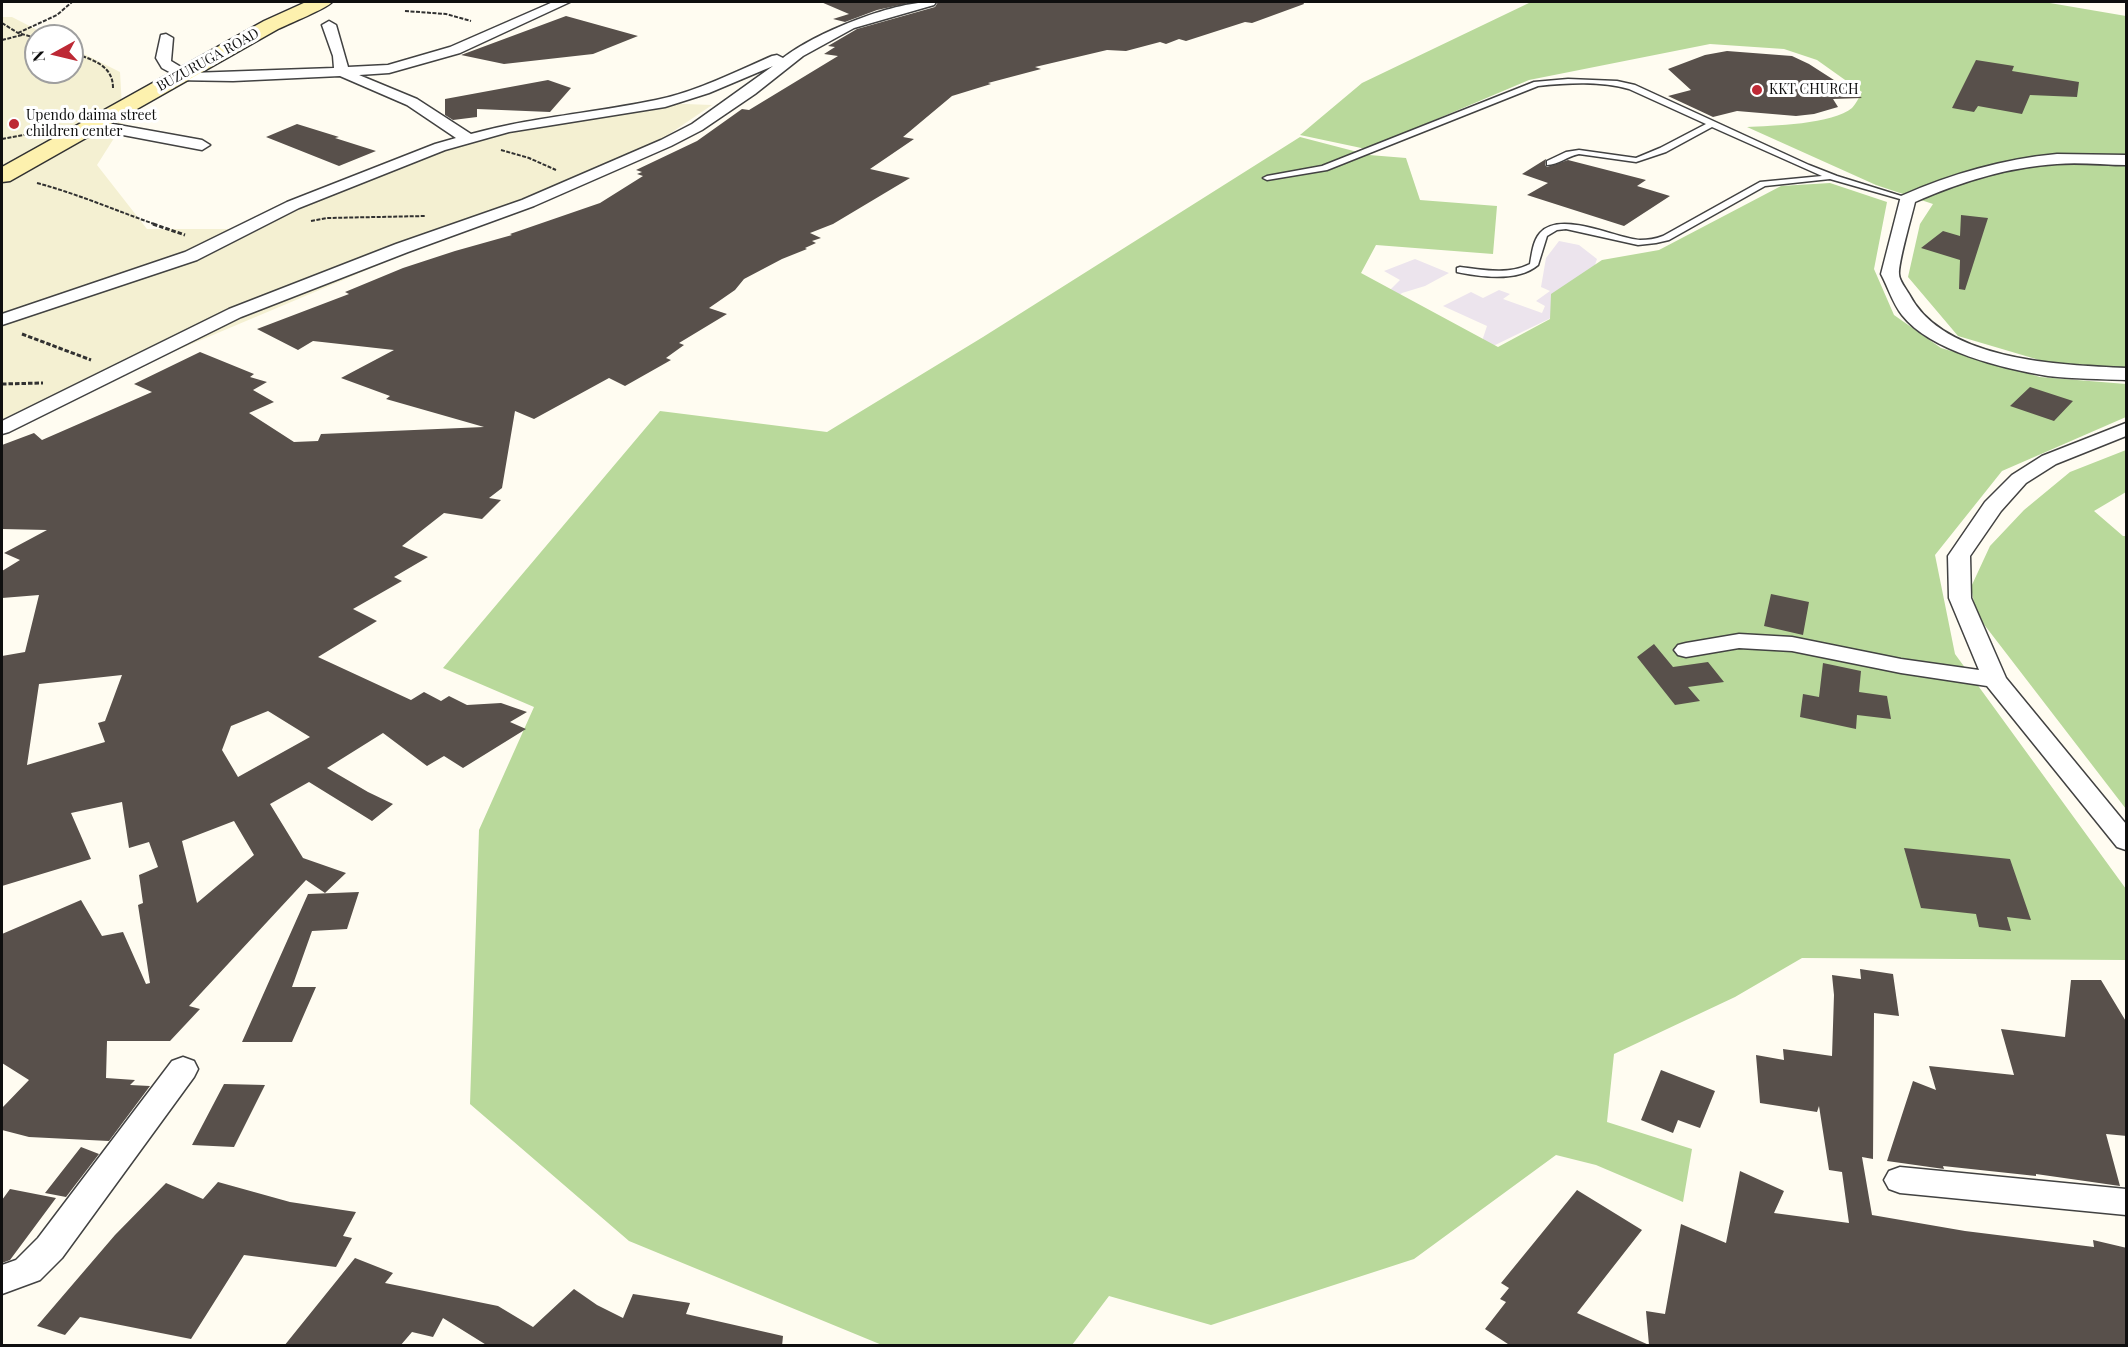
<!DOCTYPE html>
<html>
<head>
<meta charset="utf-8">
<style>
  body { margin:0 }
  #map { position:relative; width:2128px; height:1347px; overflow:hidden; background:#fffcf1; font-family:"Playfair Display",serif }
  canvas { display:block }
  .frame { position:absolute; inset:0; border:3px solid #0f0f0f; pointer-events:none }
  .north { position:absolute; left:24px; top:24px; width:60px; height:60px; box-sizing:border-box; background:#fff; border:2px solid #9f9f9f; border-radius:50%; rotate:262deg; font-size:16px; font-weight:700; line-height:24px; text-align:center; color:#0f0f0f }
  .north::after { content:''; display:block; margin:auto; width:21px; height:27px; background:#bd2935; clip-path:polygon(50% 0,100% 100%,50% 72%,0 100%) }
</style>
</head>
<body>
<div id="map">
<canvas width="2128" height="1347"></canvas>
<div class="frame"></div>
<div class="north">N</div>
</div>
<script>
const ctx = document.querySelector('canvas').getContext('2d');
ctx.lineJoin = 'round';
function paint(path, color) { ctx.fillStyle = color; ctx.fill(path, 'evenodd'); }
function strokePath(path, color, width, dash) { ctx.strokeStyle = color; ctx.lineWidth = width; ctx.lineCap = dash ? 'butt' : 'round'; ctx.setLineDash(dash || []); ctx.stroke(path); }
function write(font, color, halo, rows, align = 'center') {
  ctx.font = font + ' "Playfair Display",serif'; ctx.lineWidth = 6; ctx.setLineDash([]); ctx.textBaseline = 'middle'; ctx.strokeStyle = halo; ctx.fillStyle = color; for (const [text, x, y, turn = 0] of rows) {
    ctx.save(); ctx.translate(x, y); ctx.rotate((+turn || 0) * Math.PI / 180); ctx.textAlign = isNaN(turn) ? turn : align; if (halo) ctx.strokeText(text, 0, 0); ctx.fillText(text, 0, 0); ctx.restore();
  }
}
paint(new Path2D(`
  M1559,241L1579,245L1597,259L1592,274L1557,315L1489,348L1481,344L1487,326L1443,306L1471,292L1483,298L1499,290L1510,294L1503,299L1542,313L1545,306L1536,301L1550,291L1541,287L1546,258Z
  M1415,259L1449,273L1425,286L1402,293L1393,301L1382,298L1400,280L1384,271Z`), '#ece4ed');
paint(new Path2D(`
  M2,17H12L49,36H36V72H72V48L120,72L123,124L97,165L147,229H248L424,150L658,103L712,105L637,156L2,424Z`), '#f4f0d2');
paint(new Path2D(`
  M1531,2H2044L2126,16V368L2046,362L1958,336L1908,277L1920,224L1933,204L1876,185L1747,127C1771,126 1834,124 1852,108C1856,104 1859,97 1862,92L1817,60L1784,49L1710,44L1529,80L1366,149L1300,135L1362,83Z
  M1300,137L1369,155L1406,158L1420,200L1497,206L1493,254L1376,245L1361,273L1498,347L1550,319L1551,294L1602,260L1659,250L1781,186L1830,183L1887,202L1874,269L1894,315L1941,348L2040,377L2126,384V417L2002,471L1935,555L1955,654L2126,889V960L1802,958L1735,997L1614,1054L1607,1122L1692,1149L1683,1202L1596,1165L1556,1155L1414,1259L1211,1325L1109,1296L1072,1345H882L629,1241L470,1104L479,830L534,707L443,668L660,411L827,432L983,337Z
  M2126,450V492L2094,511L2123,536H2126V809L1976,614L1971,587L1990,546L2024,510L2070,472Z`), '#b9d99b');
paint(new Path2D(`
  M821,2H914L877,10L845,22L833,19L849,14Z
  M938,2H1303L1304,4L1252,23L1245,22L1186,41L1179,39L1166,44L1160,42L1126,51L1107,50L1035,67L1041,69L988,83L991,84L952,96L903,137L914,139L870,169L910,178L833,224L810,233L821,238L812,241L816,243L805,248L807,249L782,259L744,279L735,290L709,308L727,314L679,343L684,345L666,358L671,360L625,386L609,378L534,419L515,411L502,488L489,498L501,500L482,519L444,513L402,546L428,557L394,577L402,581L353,609L377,621L318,657L411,700L424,692L441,701L449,696L467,705L501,703L527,712L510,722L526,729L463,768L444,756L427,766L383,733L327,768L368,792L393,804L372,821L309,782L270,804L303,858L346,873L325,893L306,880L189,1006L200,1009L170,1041H107L106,1078L135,1080L130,1085L150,1086L109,1141L29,1137L2,1130V1108L29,1080L2,1063V934L81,900L102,936L123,932L146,984L150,983L138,905L143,903L139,875L158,867L149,842L129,848L122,802L71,813L91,859L2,886V656L25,652L39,595L2,598V571L20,560L4,553L47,530L2,529V445L34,433L42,440L152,392L134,384L200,352L254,374L250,377L267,382L253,390L274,402L249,413L294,442L318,441L321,434L484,427L386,399L390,396L341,378L394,350L313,341L298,350L257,329L349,294L345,292L403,268L455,251L512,235L510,234L600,203L643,176L637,174L642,172L636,170L697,141L742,109L749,110L838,56L824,54L835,47L828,46L857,29L935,7ZM122,675L105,721L98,723L105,742L27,765L39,684ZM268,711L310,737L238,777L222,750L231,726ZM234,821L254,855L197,903L182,841Z
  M566,16L638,36L593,54L504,64L461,55Z
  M1727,51L1792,56L1809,64L1862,98L1833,99L1838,107L1814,114L1796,116L1737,111L1713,117L1668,96L1691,90L1668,69L1705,55Z
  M1976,60L2014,66L2012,71L2079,82L2077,97L2030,95L2022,114L1978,106L1974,112L1952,108Z
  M548,80L571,88L550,112L477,109V117L453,120L445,115V99Z
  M297,124L339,137L335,138L376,151L339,166L266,137Z
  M1546,159L1545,165L1547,167L1568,160L1646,180L1637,186L1670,196L1624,226L1527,195L1548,183L1522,174Z
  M1961,215L1988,218L1965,290L1959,289L1960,260L1921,248L1943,231L1960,236Z
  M2030,387L2073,401L2054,421L2010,406Z
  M1771,594L1809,602L1803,635L1764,626Z
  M1654,644L1673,667L1708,662L1724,682L1688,687L1700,701L1675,705L1637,657Z
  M1823,663L1861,671L1859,692L1887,696L1891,719L1857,715L1856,729L1800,717L1803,694L1819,697Z
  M1904,848L2010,859L2031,920L2007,917L2011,931L1979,927L1976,914L1921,908Z
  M359,892L347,929L312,931L292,987H316L292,1042H242L308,894Z
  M1860,969L1893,974L1899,1016L1874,1013L1873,1159L1862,1157L1872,1215L1965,1231L2094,1247L2093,1240L2127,1248V1346H1511L1485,1329L1506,1302L1500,1299L1509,1288L1501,1283L1577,1190L1642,1230L1577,1313L1649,1345L1646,1311L1665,1314L1681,1224L1726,1243L1740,1171L1784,1191L1774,1213L1849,1223L1842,1172L1829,1170L1819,1106L1817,1112L1760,1103L1756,1055L1784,1060L1783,1049L1832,1056L1834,995L1832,975L1861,979Z
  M2071,980H2101L2127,1023V1136L2106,1134L2120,1186L2036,1174V1176L1943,1166L1944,1169L1887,1161L1913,1081L1936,1090L1929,1066L2014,1075L2001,1029L2065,1037Z
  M1661,1070L1715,1091L1700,1128L1678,1120L1673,1133L1641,1120Z
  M224,1084L265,1085L234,1147L192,1145Z
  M81,1147L99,1154L66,1197L45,1193Z
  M218,1182L290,1202L356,1212L343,1236L352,1238L336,1267L244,1255L191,1339L80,1317L65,1335L37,1326L115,1235L166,1183L203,1199Z
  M10,1189L56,1198L10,1260L2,1263V1200Z
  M355,1258L393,1273L385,1283L498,1306L533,1327L574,1289L597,1305L623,1318L633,1294L690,1303L686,1314L783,1336L782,1346H488L443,1318L433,1337L412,1332L400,1346H284Z`), '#58504b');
const service = new Path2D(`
  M1568,79L1617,81L1635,85L1809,165L1837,176L1911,199L1907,201L1830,179L1765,186L1669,240L1656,243L1638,245L1566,229L1557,230L1547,236L1538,265C1518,282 1481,277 1457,272V268L1460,267C1484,270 1508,275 1530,264C1532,253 1533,241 1540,233C1560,210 1615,238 1640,240C1648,240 1655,239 1663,236L1760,182L1822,176L1712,127L1666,152L1636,162L1579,154C1568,156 1558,165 1547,165V161L1566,152L1579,150L1636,158L1660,148L1706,124L1629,89C1600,81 1568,83 1538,86L1327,170L1267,180L1263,178L1267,176L1322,166L1534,82Z`);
const minor = new Path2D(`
  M553,2H570L460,53L389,73L359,75L417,99L471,134C532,117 594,113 656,100C696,92 735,72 772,56L777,55L783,58C815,33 895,0 936,2L934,5L854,28L803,56L755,94L702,130L671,146L534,206L408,252L241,317L9,432L2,434V421L229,309L396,244L522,200L661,140L692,124L773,66L709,93L665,107L509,132L445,150L299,208L197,260L2,325V314L185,252L287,202L435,144L456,138L407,105L340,76L233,81L173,80L171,77L173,74L162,68L156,58L161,35L166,34L173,38L171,61L191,73L334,68L333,56L322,25L329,21L336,25L348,67L388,65L450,47Z
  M91,120L202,140L210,145L202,150L86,128L83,125L86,122Z
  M2057,154L2126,155V165C2103,165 2080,162 2057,164C2008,167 1960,182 1915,202C1912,215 1898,263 1899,274C1899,280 1906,289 1909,294C1943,361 2060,365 2126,368V380C2101,379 2073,379 2048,376C2004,369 1930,351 1902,315C1893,304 1888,287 1881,274L1901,196C1951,174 2003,159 2057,154Z
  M2126,423V436L2056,464L2026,483L2001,511L1970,556L1971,598L2006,678L2126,824V850L2117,847L1987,686L1901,673L1792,651L1739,648L1686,657L1678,655L1674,650L1678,645L1686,643L1739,634L1792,637L1901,659L1979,670L1949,598L1948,556L1985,502L2012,475L2042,456Z
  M183,1057L194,1061L198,1069L194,1077L62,1258L40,1280L2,1294V1265L16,1260L38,1238L172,1061Z
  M1900,1167L2126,1189V1215L1900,1193L1889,1189L1884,1180L1889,1171Z`);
const secondary = new Path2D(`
  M306,2H332C328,8 288,24 278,29L10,181L2,182V167L264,21Z`);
strokePath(service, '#424242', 3);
strokePath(minor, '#424242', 3);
strokePath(secondary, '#313131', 3);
strokePath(new Path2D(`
  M405,11L446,14L471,21
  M2,23L18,33L36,38
  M18,33L57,15L72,2
  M2,40L22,35
  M72,52C91,60 113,64 113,88
  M2,139L29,134
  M501,150L529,158L556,170
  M37,183C78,194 117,211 157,225
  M311,221L327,218L426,216`), '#313131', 2, [4, 1.5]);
strokePath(new Path2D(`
  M153,224L185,235
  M22,334L91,360
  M2,384L43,383`), '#313131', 3, [4.5, 2]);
paint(service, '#fff');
paint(minor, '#fff');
paint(secondary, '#fdf1ae');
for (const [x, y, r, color] of [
  [1757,90,6,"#bd2935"],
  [14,124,6,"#bd2935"]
]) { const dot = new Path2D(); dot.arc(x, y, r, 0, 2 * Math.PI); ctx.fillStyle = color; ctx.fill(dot); strokePath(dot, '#fff', 2); }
write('14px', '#0f0f0f', '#fff', [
  ["BUZURUGA ROAD",208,60,-29]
]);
write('14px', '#0f0f0f', '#fff', [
  ["KKT CHURCH",1769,90],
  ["Upendo daima street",26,116],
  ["children center",26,132]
], 'left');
</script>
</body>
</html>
